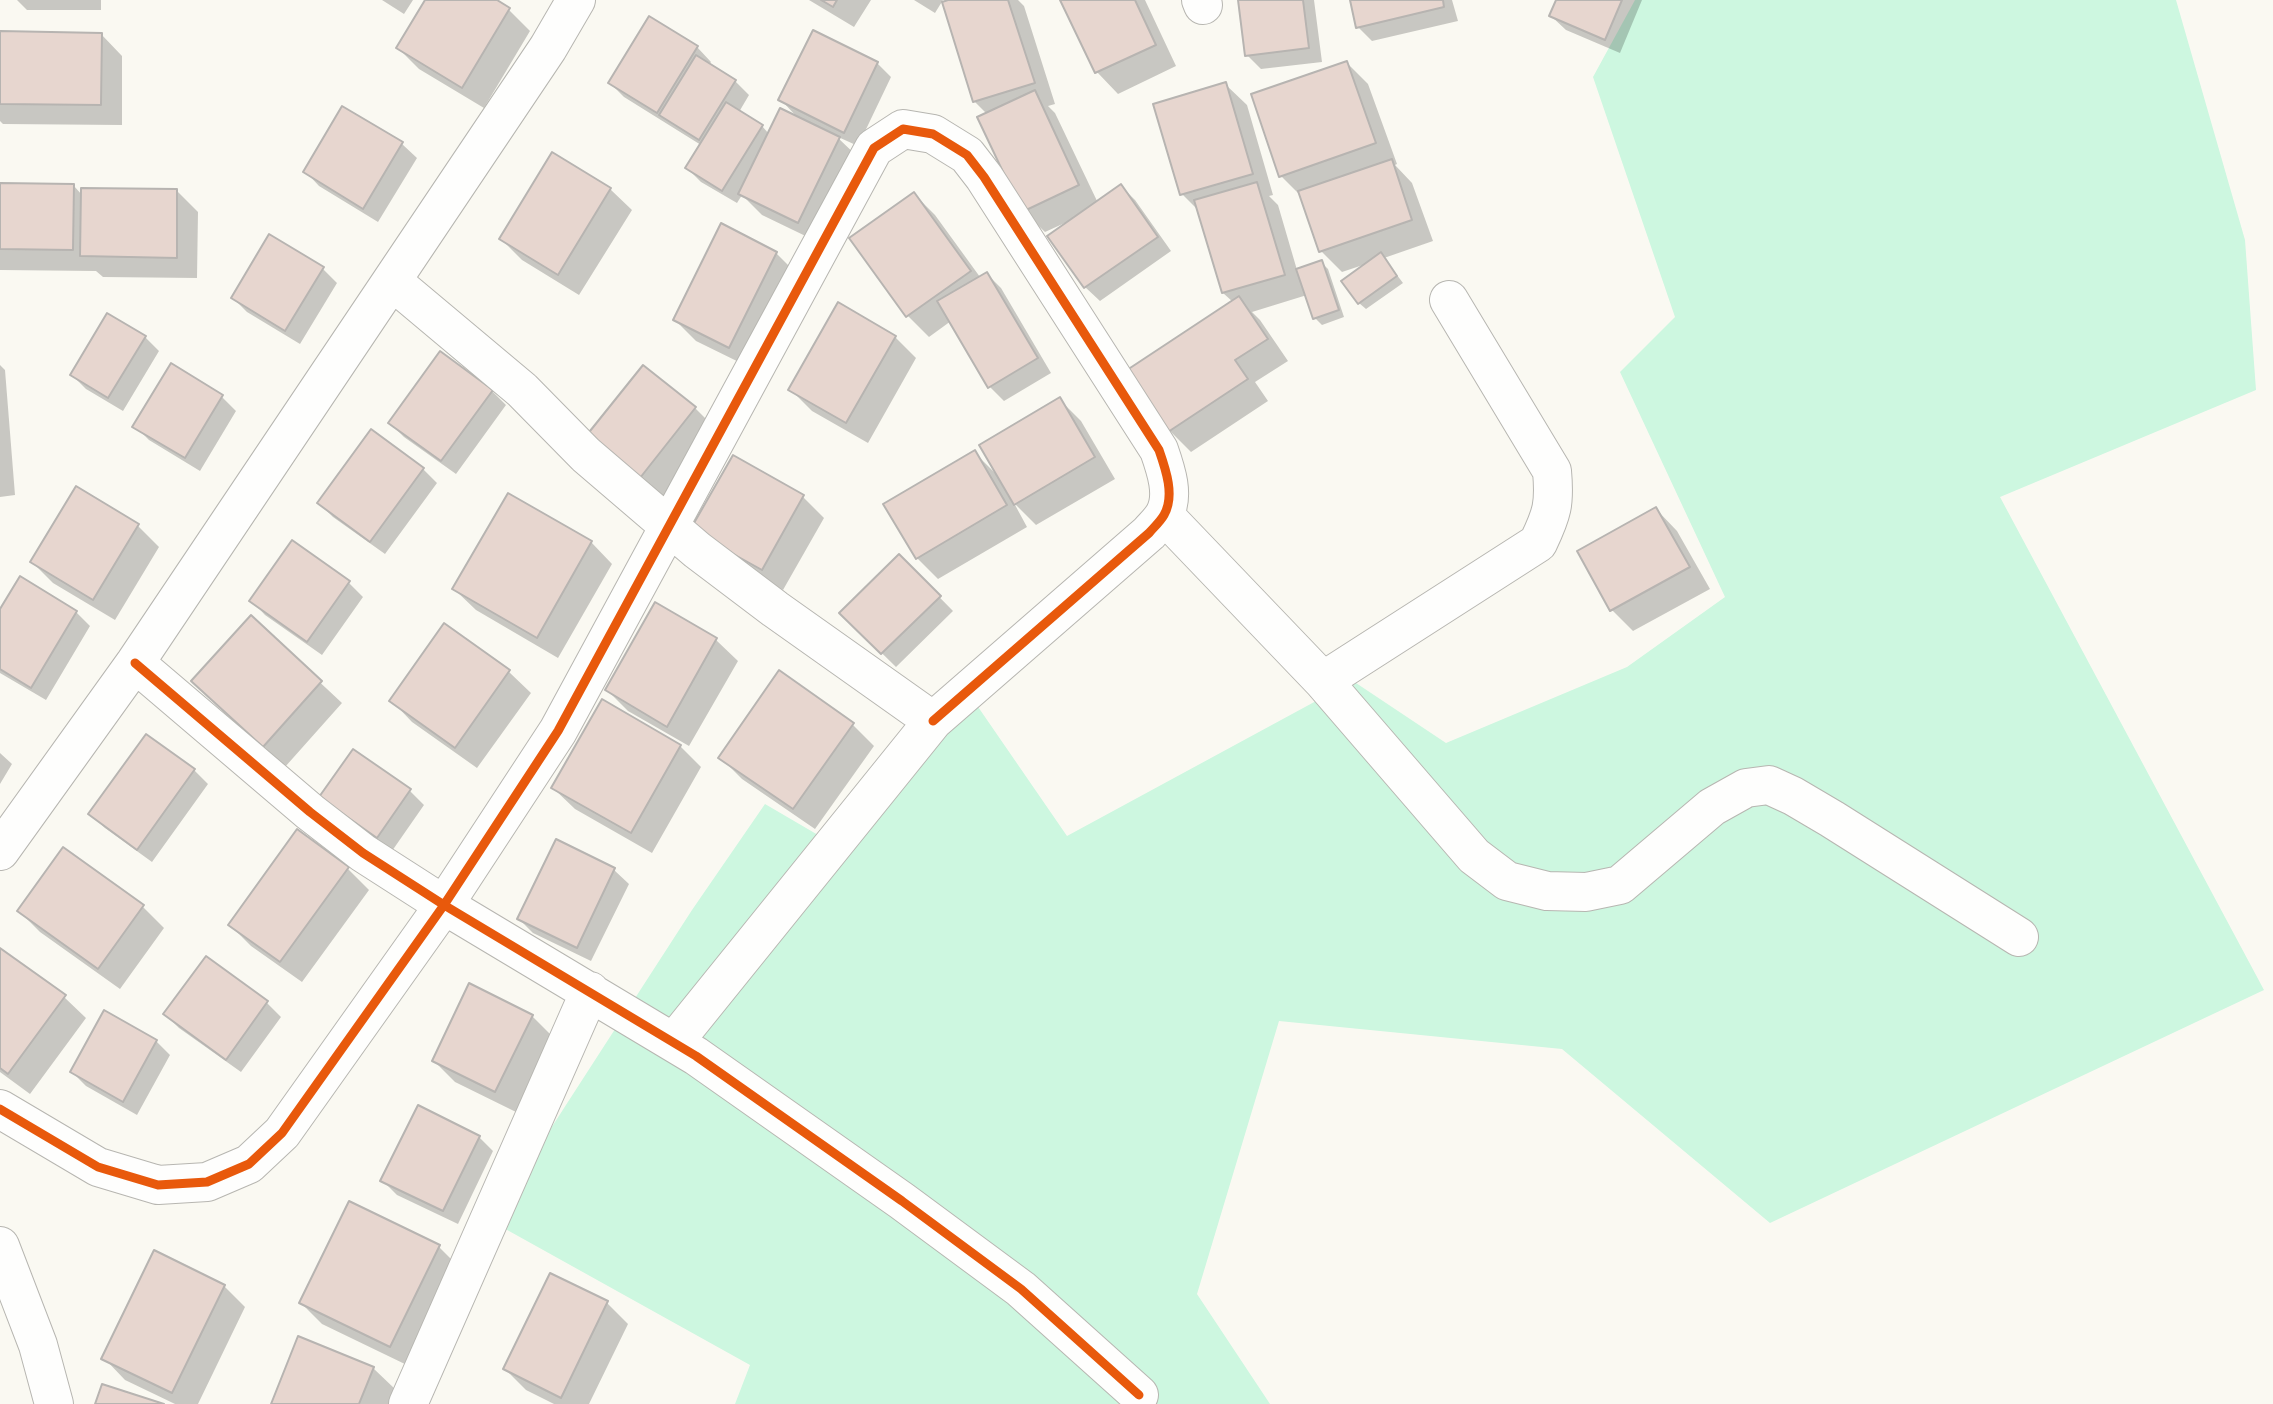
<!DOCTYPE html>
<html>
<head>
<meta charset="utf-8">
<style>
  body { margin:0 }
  canvas { display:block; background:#faf9f2 }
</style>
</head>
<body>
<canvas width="2273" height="1404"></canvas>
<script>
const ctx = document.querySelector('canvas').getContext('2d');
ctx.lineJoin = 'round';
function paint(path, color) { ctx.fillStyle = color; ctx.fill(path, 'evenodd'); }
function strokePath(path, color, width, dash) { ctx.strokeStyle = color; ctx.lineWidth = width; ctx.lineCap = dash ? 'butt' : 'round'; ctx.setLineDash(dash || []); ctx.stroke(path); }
paint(new Path2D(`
  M1635,0H2176L2245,240L2256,390L2000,497L2264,990L1770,1223L1562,1049L1279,1021L1197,1294L1270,1404H735L750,1365L491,1221L692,910L765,804L842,849L974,701L1067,836L1353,681L1446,743L1627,667L1725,597L1620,372L1675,317L1593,77Z`), '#cdf7e0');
paint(new Path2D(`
  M17,0H101V10H27Z
  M382,0H413L404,14Z
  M427,0H494L509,10L530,31L484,108L419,69L398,48Z
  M809,0H871L854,27Z
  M914,0H943L935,13Z
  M954,0H1018L1024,6L1055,104L1048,106L1055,113L1098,203L1121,186L1135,200L1171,251L1100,301L1085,287L1050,236L1068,224L1067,222L1045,232L1023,211L987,114L974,101Z
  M1062,0H1145L1176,66L1118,94L1097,72Z
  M1240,0H1314L1322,62L1261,69L1247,55Z
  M1351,0H1452L1458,21L1372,41L1358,27Z
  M1558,0H1642L1620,53L1566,30L1551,16Z
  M650,18L697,47L711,62L709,65L735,81L749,95L739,112L762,126L769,134L798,118L781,100L877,63L891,77L858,146L836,136L861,160L820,243L762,215L742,195L737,203L701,182L687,168L701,145L624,97L610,83Z
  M0,33L101,34L122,56V125L3,124L0,121Z
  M1347,63L1368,84L1397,164L1395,165L1412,183L1433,241L1384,258L1403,283L1366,309L1359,303L1366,264L1342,272L1321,251L1301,196L1281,176Z
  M1225,84L1247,105L1273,195L1269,196L1278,205L1297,270L1321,262L1328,269L1344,317L1322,325L1315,318L1307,295L1252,312L1260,320L1288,361L1255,382L1268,401L1191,452L1170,431L1233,302L1223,293L1200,212L1182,194Z
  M343,108L402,144L417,158L378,222L319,186L305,171Z
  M553,154L610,189L632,210L579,295L522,260L501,239Z
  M0,185L74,186L82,195L176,190L198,212L197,278L103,277L96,271L0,270Z
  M914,194L935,215L980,277L987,274L1001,288L1051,373L1004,401L990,387L951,321L929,337L908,316L851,238Z
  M776,253L797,274L751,368L696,341L675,320Z
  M323,269L337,283L300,344L247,312L233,298Z
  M145,337L159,351L123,411L86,389L72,375Z
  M895,337L916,358L868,443L812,411L791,390Z
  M0,365L5,370L15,495L0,497Z
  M171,366L222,397L236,411L200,471L149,440L135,426Z
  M492,391L506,405L456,474L404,437L390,423Z
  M1059,399L1081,421L1115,479L1036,525L1014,503L1027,527L938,579L917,558L974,452L997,475Z
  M695,408L716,429L658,503L606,462Z
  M734,457L803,497L824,518L783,590L714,551Z
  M423,469L437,483L385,554L333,517L319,503Z
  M1656,509L1677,531L1710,589L1633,631L1612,610Z
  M138,526L159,547L115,620L53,583L32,562Z
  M591,542L612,564L558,658L476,610L454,589Z
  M292,543L349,583L363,597L322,655L265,615L251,600Z
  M899,556L953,611L896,667L841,613Z
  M655,605L716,640L738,661L689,746L628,711L607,690Z
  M0,612H76L90,626L46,700L0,673Z
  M251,618L342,703L285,767L214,702Z
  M445,626L509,672L531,693L477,768L412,722L391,700Z
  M852,724L874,746L815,829L742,779L720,757Z
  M680,746L701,767L652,853L575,809L553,788Z
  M353,751L410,791L424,805L392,851L335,811Z
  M0,753L12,764L0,784Z
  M194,770L208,784L152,862L105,828L90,814Z
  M298,832L348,869L369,890L302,982L251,946L230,925Z
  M557,841L614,870L629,884L591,961L533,933L519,919Z
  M63,849L143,907L164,928L120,989L40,932L19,911Z
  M0,950L64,997L86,1018L30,1094L0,1072Z
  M267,1003L281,1017L241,1072L179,1028L165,1014Z
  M532,1016L553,1037L516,1112L455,1082L434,1061Z
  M156,1041L170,1055L137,1115L86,1086L72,1072Z
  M479,1137L493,1151L458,1224L397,1195L382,1180Z
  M439,1247L460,1268L411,1367L322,1324L301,1303Z
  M224,1286L245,1307L198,1404H175L125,1380L104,1358Z
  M607,1303L628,1324L589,1404H554L526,1390L505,1369Z
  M373,1368L395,1389L389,1404H273Z`), '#0003');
const building = new Path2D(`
  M425,0H497L510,8L462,88L396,48Z
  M821,0H837L833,7Z
  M948,0H1008L1035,83L973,102L942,2Z
  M1060,0H1135L1156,45L1095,73Z
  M1238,0H1303L1309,48L1245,56Z
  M1350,0H1443L1444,7L1356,28Z
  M1556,0H1622L1605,40L1549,16Z
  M649,16L698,46L657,113L608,83Z
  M813,30L878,62L844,133L778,100Z
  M0,31L102,33L101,105L0,104Z
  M696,55L736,80L699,140L659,115Z
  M1347,61L1376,143L1279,177L1251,94Z
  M1226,82L1253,174L1180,195L1153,104Z
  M1035,90L1079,185L1022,212L977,117Z
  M726,102L763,125L722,191L685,168Z
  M342,106L403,142L363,209L303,172Z
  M780,108L840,137L798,223L738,194Z
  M552,152L611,188L558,275L499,239Z
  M1392,159L1412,220L1319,252L1298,191Z
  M1257,182L1285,275L1222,293L1194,200Z
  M0,183L74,184L73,250L0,249Z
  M1121,184L1158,237L1084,288L1047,236Z
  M81,188L177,189V258L80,256Z
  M914,192L971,271L906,317L849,238Z
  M721,223L777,252L729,348L673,320Z
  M269,234L324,267L285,331L231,298Z
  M1381,252L1397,276L1358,304L1341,281Z
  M1322,260L1339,310L1313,319L1296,269Z
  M987,272L1038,358L988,388L937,301Z
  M1239,296L1268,339L1235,360L1248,379L1168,432L1127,370Z
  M838,302L896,336L846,423L788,390Z
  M107,313L146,336L108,398L70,375Z
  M440,351L493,390L441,461L388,423Z
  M171,363L223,395L185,458L132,427Z
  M643,365L696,407L636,483L582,441Z
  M1060,397L1095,457L1014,505L979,445Z
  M371,429L424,468L370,542L317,503Z
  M975,450L1007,505L916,559L883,504Z
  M733,455L804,495L762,570L690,530Z
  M76,486L139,524L93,600L30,562Z
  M508,493L592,541L537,638L452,589Z
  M1656,507L1690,567L1610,611L1577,551Z
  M292,540L350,581L307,642L249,601Z
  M899,554L941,596L881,654L839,613Z
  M20,576L77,611L31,688L0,669V609Z
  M655,602L717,638L667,727L605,690Z
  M251,615L322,681L263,747L191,681Z
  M444,623L510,670L455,748L389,701Z
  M779,670L854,723L793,809L718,758Z
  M602,699L681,745L631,833L551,788Z
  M146,734L195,769L137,850L88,814Z
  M353,749L411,789L377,838L319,797Z
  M297,829L349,867L280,962L228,925Z
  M556,839L615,868L577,948L517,919Z
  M63,847L144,905L98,969L17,911Z
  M0,948L66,995L8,1074L0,1068Z
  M206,956L268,1001L226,1060L163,1014Z
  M469,983L533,1015L495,1092L432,1061Z
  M104,1010L157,1040L123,1102L70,1072Z
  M418,1105L480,1136L443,1211L380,1181Z
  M349,1201L440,1245L390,1347L299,1303Z
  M154,1250L225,1285L172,1393L101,1359Z
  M550,1273L608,1301L561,1398L503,1369Z
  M298,1336L374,1367L359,1404H271Z
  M102,1384L164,1404H95Z`);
paint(building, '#e7d6cf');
strokePath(building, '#b7b4b1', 2);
const minor = new Path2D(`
  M1201,0L1203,5
  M392,281L522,390L586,455L697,550L775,609L933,721L674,1042
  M1164,515L1323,681L1474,856L1507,881L1547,891L1586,892L1620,885L1712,807L1746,788L1769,785L1793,796L1832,819L2019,937
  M135,663L310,812L363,853L444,905L696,1056L902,1201L1021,1289L1139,1395
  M1323,681L1538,543C1552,514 1555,504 1552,471L1449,300
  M0,851L135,663L548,48L576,0
  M0,1109L98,1167L158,1185L207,1182L249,1164L282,1133L444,905L558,731L874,148L903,129L933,134L967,155L984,177L1159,450C1166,470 1175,496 1164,515C1160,522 1154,527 1149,533L933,721
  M0,1246L38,1345L54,1404
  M408,1404L590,991`);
strokePath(minor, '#b7b6b1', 40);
strokePath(minor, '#fefefd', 38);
strokePath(new Path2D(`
  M135,663L310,812L363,853L444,905L696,1056L902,1201L1021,1289L1139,1395
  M0,1109L98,1167L158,1185L207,1182L249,1164L282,1133L444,905L558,731L874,148L903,129L933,134L967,155L984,177L1159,450C1166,470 1175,496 1164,515C1160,522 1154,527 1149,533L933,721`), '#e8590c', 9);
</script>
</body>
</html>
